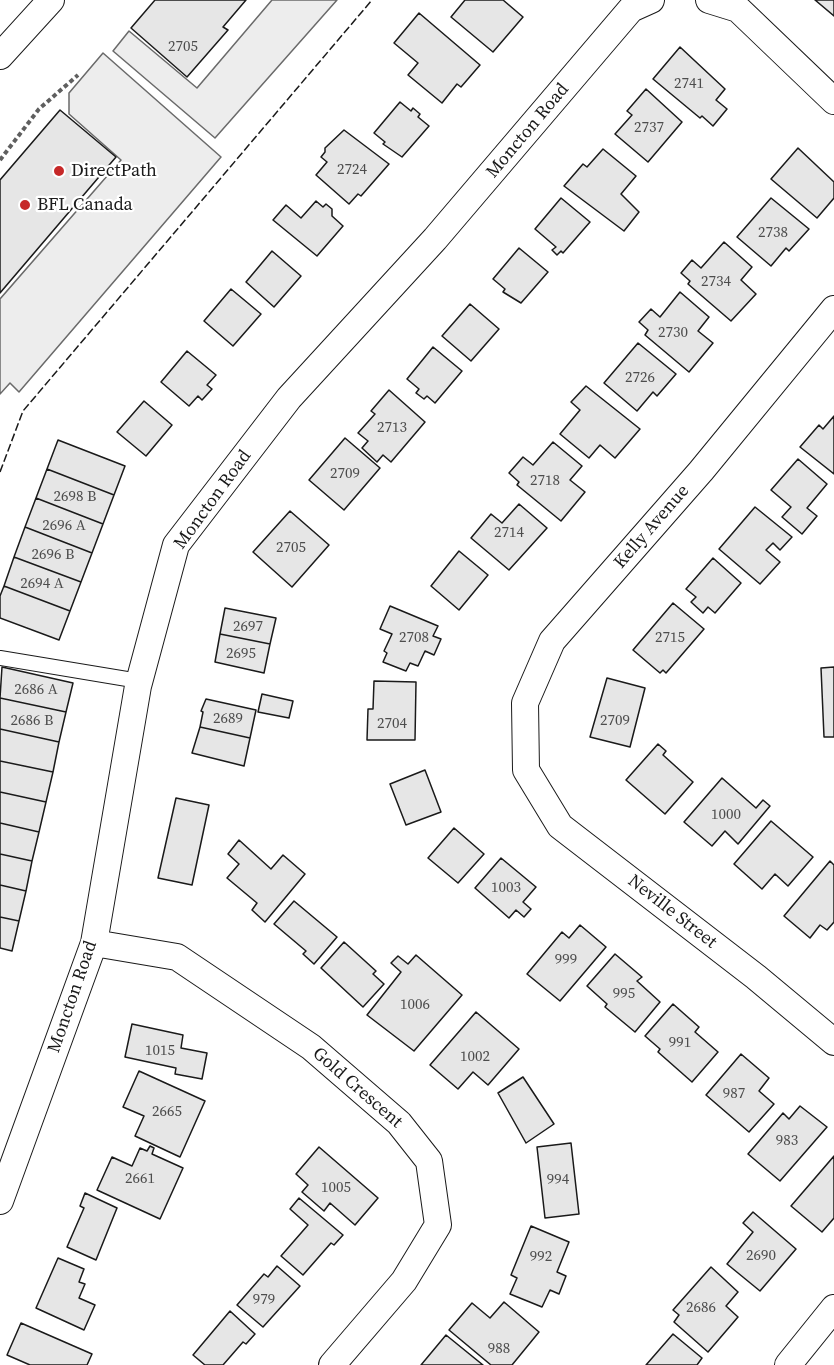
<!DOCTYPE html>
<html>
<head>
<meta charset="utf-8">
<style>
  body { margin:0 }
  canvas { display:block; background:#fff }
</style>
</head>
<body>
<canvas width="834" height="1365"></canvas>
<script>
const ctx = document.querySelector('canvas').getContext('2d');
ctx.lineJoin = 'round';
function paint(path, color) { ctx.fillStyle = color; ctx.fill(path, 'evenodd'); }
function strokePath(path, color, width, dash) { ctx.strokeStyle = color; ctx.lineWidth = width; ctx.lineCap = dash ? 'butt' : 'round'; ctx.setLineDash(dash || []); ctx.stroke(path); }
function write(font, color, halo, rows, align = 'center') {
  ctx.font = font + ' "Source Serif 4",serif'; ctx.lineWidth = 4.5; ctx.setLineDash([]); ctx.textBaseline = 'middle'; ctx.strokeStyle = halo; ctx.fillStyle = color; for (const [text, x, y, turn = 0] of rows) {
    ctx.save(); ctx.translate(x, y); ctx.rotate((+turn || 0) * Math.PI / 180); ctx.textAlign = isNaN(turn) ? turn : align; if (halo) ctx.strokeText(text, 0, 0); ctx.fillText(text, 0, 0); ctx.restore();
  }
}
const parking = new Path2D(`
  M272,0H337L215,138L113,51L129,31L197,88Z
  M103,53L221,157L19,392L10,383L0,394V299L121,160L69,114V93Z`);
paint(parking, '#ededed');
strokePath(parking, '#6a6a6a', 1.5);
const building = new Path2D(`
  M155,0H246L223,27L228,30L187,77L131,28Z
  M465,0H503L523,17L493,52L451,17Z
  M815,0H834V16Z
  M419,13L480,65L461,87L457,84L442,103L408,75L418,63L394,43Z
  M680,47L725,89L716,100L727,109L713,126L702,116L700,118L653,79Z
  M646,89L682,122L648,162L615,134L632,115L627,111Z
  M400,102L411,111L413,108L420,114L418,117L429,126L402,157L383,144L385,142L374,133Z
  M60,110L116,157L0,293V180Z
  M344,130L389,164L361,196L358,194L349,204L316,175L327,162L321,157L325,152V148Z
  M798,148L834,182V198L817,218L771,179Z
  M603,149L636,176L621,194L639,212L624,231L564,186L583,164L587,167Z
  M561,198L590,222L563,253L561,251L557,255L552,250L556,247L535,229Z
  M771,198L809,229L789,251L786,248L771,266L737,237Z
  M316,201L323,207L326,204L332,209V216L343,226L317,256L273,220L286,205L301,218Z
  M724,242L752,267L741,280L756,294L731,321L688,284L690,281L681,273L692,260L701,268Z
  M519,248L548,272L521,303L503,292L505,289L493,279Z
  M272,251L301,276L274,307L246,282Z
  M231,289L261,314L233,346L204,321Z
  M680,292L709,317L698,331L713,343L689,372L645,335L648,330L639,322L651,309L660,317Z
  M470,304L499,329L471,361L442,336Z
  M638,343L676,374L657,396L653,392L637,411L604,383Z
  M433,347L462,371L435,403L427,396L424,399L416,393L419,389L407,379Z
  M187,351L216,375L207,385L212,389L202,400L198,396L189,406L161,382Z
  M586,386L640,429L615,458L600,445L589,458L560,434L580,410L571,402Z
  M389,390L425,422L391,462L383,455L377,462L362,448L368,441L358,433L375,414L371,411Z
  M144,401L172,425L146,456L117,432Z
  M834,416V474L800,447L819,425L823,429Z
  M345,438L380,468L344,510L309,480Z
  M58,440L125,466L114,495L47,469Z
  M553,442L582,466L570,480L585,492L561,521L517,485L519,482L509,473L523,457L533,465Z
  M798,459L827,484L807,508L817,516L802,534L782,517L791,507L771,490Z
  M47,469L114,495L103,524L36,498Z
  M36,498L103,524L92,553L25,527Z
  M519,504L547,528L509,570L471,538L491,514L502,523Z
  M755,507L792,537L780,550L773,543L766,550L780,562L760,584L719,549Z
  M290,511L329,545L292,587L253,552Z
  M25,527L92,553L81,582L14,557Z
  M459,551L488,575L459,610L431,586Z
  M14,557L81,582L70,611L4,586Z
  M713,558L741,583L715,613L708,607L703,613L691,602L696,597L686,589Z
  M4,586L70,611L59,640L0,618V596Z
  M673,603L704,629L666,673L663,670L660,673L633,650Z
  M390,606L438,626L433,636L441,639L434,655L425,651L418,666L410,663L406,671L383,662L387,653L384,651L392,634L380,629Z
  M225,608L276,618L270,644L220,634Z
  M220,634L270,644L264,673L215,662Z
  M2,667L73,683L66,712L0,698Z
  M834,667V737H824L821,668Z
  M607,678L645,688L630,747L590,737Z
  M374,681L416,682L415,740H367L368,709H373Z
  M262,694L293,701L289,718L258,712Z
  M0,698L66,712L59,742L0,729Z
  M206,699L256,710L250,738L200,727L203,712L201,711Z
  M200,727L250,738L244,766L192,753Z
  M0,729L59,742L53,772L0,761Z
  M658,744L666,751L663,755L693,782L665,814L626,780Z
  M0,761L53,772L46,802L0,792Z
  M425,770L441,812L406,825L390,784Z
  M722,778L756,808L763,800L770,806L738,844L725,831L712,846L684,822Z
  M0,792L46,802L39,832L0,823Z
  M176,798L209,805L192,885L158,878Z
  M771,821L813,857L788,886L775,874L762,889L734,864Z
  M0,823L39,832L32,861L0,854Z
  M454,828L484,854L458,883L428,858Z
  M239,840L271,869L283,855L305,874L265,922L252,910L257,903L227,878L239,864L228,854Z
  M0,854L32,861L26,891L0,885Z
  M501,858L536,887L523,902L531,909L524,917L516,910L509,918L475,888Z
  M830,861L834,865V922L827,930L820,925L810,938L784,916Z
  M0,885L26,891L19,921L0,917Z
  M294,901L337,937L314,964L303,954L306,951L274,924Z
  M0,917L19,921L12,951L0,948Z
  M580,925L606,947L560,1001L527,974L562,932L569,938Z
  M344,942L376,971L373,974L384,984L363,1007L321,968Z
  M615,954L642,977L637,981L660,1002L635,1032L605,1007L607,1004L587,986Z
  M416,955L462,995L414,1051L367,1015L401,972L391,963L398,956L408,964Z
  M673,1004L699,1027L695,1032L718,1052L692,1082L658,1052L660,1049L645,1036Z
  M476,1012L519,1049L488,1085L473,1072L458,1089L430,1065Z
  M132,1024L183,1035L181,1048L207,1053L202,1079L175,1074L176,1068L125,1057Z
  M741,1054L769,1078L759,1091L774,1104L749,1132L706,1095Z
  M139,1071L205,1101L180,1157L135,1136L144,1116L123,1107Z
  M523,1077L554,1124L526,1143L498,1093Z
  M800,1106L827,1127L780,1181L748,1154L783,1113L789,1119Z
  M571,1143L579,1214L545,1218L537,1147Z
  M150,1146L154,1148L152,1154L183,1168L160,1219L97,1190L112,1157L132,1166L140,1148L147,1151Z
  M319,1147L378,1198L355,1225L330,1203L324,1211L302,1192L308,1185L296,1174Z
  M834,1156V1218L822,1232L791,1206Z
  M85,1193L117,1208L96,1260L67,1247L84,1208L80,1206Z
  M299,1198L343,1235L334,1245L331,1243L303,1275L281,1256L308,1225L290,1209Z
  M753,1212L796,1249L760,1291L727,1264L753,1232L743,1223Z
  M531,1226L569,1242L557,1272L566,1276L559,1294L550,1290L542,1307L510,1294L517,1278L511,1275Z
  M58,1258L84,1269L79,1282L85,1284L79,1298L95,1305L84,1330L36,1308Z
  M277,1266L300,1286L263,1327L237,1305L264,1274L268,1277Z
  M711,1267L738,1292L726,1306L738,1317L708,1352L674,1322L679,1315L673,1310Z
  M504,1302L539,1332L512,1365H491L449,1330L472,1303L490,1318Z
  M230,1311L255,1334L246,1344L243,1342L223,1365H205L193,1355Z
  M21,1323L92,1354L87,1365H30L7,1355Z
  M673,1334L702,1358L697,1365H646Z
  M446,1335L483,1365H421Z`);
paint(building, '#e6e6e6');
strokePath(building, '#1a1a1a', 1.5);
const lane = new Path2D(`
  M0,658L139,681`);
const street = new Path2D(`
  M709,0L738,9L834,101
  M0,56L51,0
  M834,309L701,471L552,641L525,703L526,770L560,826L756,977L834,1042
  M94,943L177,957L311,1047L399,1123L429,1161L438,1225L404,1281L332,1365
  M0,1201L94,943L138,686L176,545L289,398L435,239L631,9L651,0
  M788,1365L834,1308`);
strokePath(lane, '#1a1a1a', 16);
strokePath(street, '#1a1a1a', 28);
strokePath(new Path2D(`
  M0,160L39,109L78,75`), '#5f5f5f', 4, [4.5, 3]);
strokePath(lane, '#fff', 14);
strokePath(street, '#fff', 26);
strokePath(new Path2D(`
  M0,472L23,411L372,0`), '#1a1a1a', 1.5, [8, 3]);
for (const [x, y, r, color] of [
  [59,171,6,"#c62828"],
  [25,205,6,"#c62828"]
]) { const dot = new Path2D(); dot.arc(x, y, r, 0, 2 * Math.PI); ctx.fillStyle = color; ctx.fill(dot); strokePath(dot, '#fff', 2); }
write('15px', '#4d4d4d', null, [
  ["2705",183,47],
  ["2741",689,84],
  ["2737",649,128],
  ["2724",352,170],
  ["2738",773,233],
  ["2734",716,282],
  ["2730",673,333],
  ["2726",640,378],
  ["2713",392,428],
  ["2709",345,474],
  ["2718",545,481],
  ["2698 B",75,497],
  ["2696 A",64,526],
  ["2714",509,533],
  ["2705",291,548],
  ["2696 B",53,555],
  ["2694 A",42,584],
  ["2697",248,627],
  ["2708",414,638],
  ["2715",670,638],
  ["2695",241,654],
  ["2686 A",36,690],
  ["2689",228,719],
  ["2686 B",32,721],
  ["2709",615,721],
  ["2704",392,724],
  ["1000",726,815],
  ["1003",506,888],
  ["999",566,960],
  ["995",624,994],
  ["1006",415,1005],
  ["991",680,1043],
  ["1015",160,1051],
  ["1002",475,1057],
  ["987",734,1094],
  ["2665",167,1112],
  ["983",787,1141],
  ["2661",140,1179],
  ["994",558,1180],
  ["1005",336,1188],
  ["2690",761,1256],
  ["992",541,1257],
  ["979",264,1300],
  ["2686",701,1308],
  ["988",499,1349]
]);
write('18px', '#1a1a1a', '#fff', [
  ["Moncton Road",528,131,-50],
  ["Moncton Road",213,500,-54],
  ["Kelly Avenue",652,527,-49],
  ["Neville Street",672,912,38],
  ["Moncton Road",73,997,-71],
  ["Gold Crescent",357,1088,41]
]);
write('18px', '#1a1a1a', '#fff', [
  ["DirectPath",71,171],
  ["BFL Canada",37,205]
], 'left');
</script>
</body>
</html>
